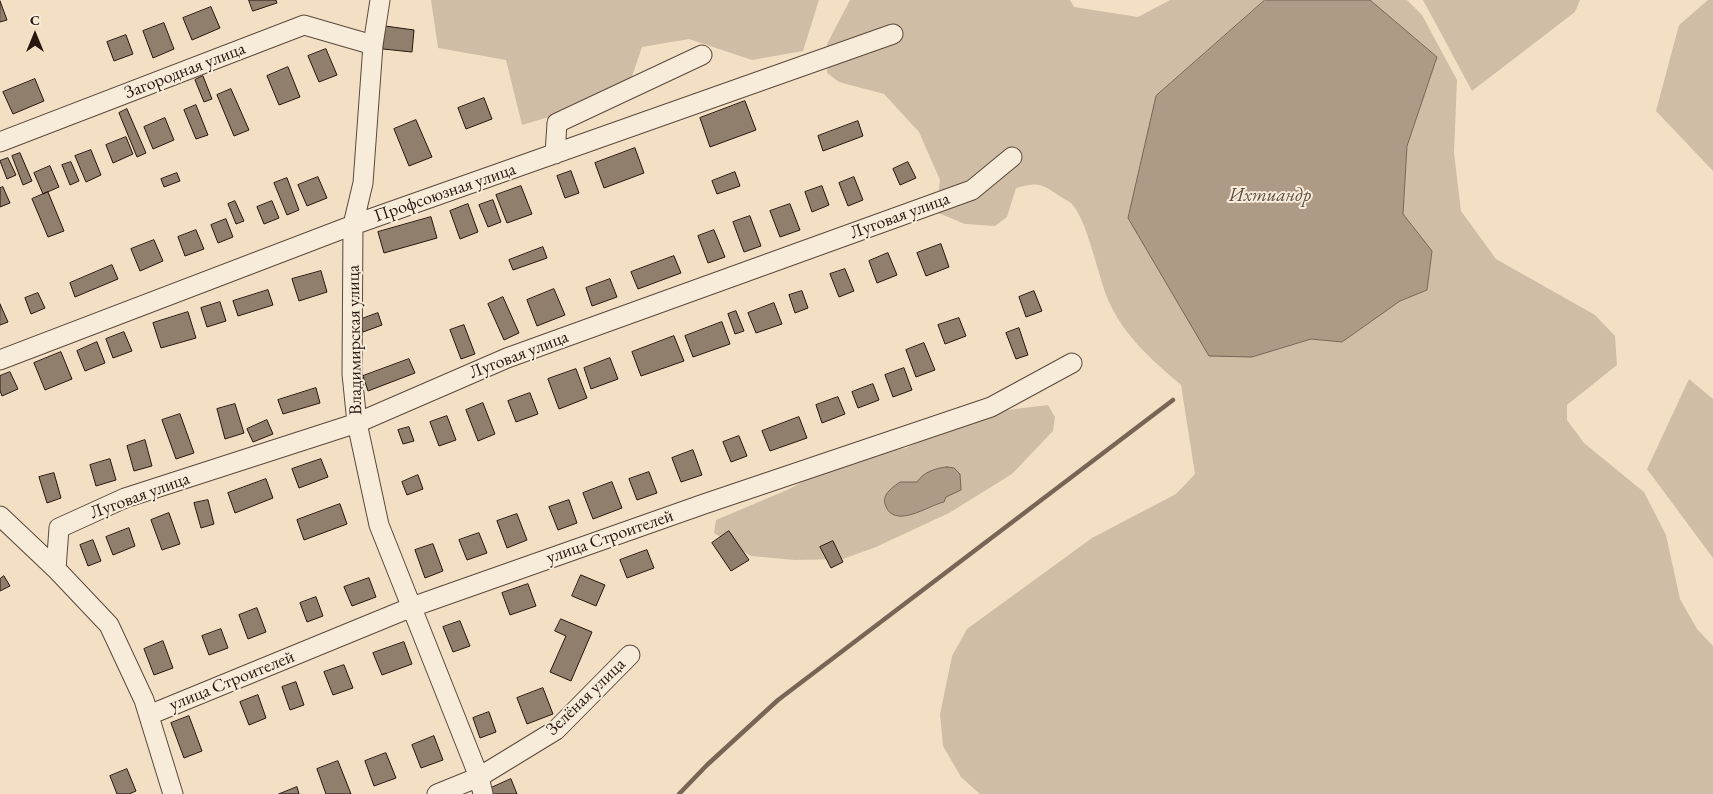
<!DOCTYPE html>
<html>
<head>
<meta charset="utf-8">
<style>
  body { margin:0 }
  #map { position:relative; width:1713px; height:794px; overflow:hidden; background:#f3e0c4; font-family:"EB Garamond",serif }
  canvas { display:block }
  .north { position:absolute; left:10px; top:10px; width:50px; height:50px; -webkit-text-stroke:4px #f7ebd9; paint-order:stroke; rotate:0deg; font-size:14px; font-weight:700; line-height:20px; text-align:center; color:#27150f }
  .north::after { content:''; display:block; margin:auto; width:18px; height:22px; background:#27150f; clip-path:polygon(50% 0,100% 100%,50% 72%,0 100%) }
</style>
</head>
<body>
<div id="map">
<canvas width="1713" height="794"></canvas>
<div class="north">С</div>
</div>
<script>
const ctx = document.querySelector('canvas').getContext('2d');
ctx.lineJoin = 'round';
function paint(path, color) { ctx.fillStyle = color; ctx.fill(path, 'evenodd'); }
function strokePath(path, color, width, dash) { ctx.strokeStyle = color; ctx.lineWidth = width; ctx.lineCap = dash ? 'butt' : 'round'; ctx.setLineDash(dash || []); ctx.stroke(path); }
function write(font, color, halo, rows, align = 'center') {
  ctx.font = font + ' "EB Garamond",serif'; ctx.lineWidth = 4; ctx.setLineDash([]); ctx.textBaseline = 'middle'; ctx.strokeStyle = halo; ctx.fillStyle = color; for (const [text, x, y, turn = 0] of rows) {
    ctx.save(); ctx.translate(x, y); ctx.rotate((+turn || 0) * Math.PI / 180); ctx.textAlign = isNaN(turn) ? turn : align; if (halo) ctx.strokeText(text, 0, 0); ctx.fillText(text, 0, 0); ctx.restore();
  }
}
paint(new Path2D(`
  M431,0H819L803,51L752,60L689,39L642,47L626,94L522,125L506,60L438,48Z
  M850,0H1070L1074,7L1138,17L1170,0H1265L1156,96L1252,357L1311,339L1342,342L1400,301L1427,290L1432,251L1403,214L1407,146L1437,57L1370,0H1407L1422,15L1457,80L1454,153L1461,211L1496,259L1595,315L1615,336L1617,365L1567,405V420L1584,443L1644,492L1666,535L1680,599L1697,629L1713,646V794H980L961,777L943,746L940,714L952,656L967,629L1092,538L1176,494L1195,474L1181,385C1152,360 1126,338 1109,302C1098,278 1088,220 1071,203C1067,200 1062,198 1058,195C1041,183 1036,182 1016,188L1007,217L995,226L965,224L936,212L940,180L919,132L884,94L839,82L827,73V44Z
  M1423,0H1580L1575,12L1472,91Z
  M1708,0H1713V171L1656,111L1679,25Z
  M1689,379L1713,399V558L1647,469Z
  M1048,405L1055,417L1053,431L1012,474L949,513L876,547L843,559L795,560L751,556L714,533L716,520L787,490L844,460L906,448L975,414Z`), '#d0bda5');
const water = new Path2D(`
  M1265,0H1370L1437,57L1407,146L1403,214L1432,251L1427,290L1400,301L1342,342L1311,339L1252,357L1209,356L1128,218L1156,96Z
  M947,467L954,468L960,474L961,490L946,497L944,502C929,505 893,531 885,504C882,494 893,487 900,482H917C924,472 935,468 947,467Z`);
paint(water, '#ae9b86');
strokePath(water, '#786556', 1);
strokePath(new Path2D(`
  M679,794L707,765L778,700L1173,400`), '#786556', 4.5);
const building = new Path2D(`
  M249,0H276L277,3L253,11Z
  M0,1L7,20L0,22Z
  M211,7L220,28L192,40L183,18Z
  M164,23L174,49L153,58L143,31Z
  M385,26L414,30L412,52L383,49Z
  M126,35L133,54L114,61L107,42Z
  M326,49L337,75L319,82L308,56Z
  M288,67L300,97L279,105L267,76Z
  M203,76L212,99L204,102L195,80Z
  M35,79L44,101L13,114L3,92Z
  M231,89L249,130L234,136L217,95Z
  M484,98L492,119L466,129L458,108Z
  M745,101L756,130L710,147L700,118Z
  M196,105L208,135L196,139L184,110Z
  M127,109L146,153L137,157L119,113Z
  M165,118L174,140L153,149L144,127Z
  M416,120L432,157L409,166L394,129Z
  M858,121L863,136L823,151L818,136Z
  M126,137L133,154L113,163L106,145Z
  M635,148L644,173L604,188L595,163Z
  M91,150L101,175L86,182L75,156Z
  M20,153L32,181L23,185L12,156Z
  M8,158L16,175L7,179L0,161Z
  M71,162L79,181L70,185L62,165Z
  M908,162L916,178L900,185L893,169Z
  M50,166L59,187L43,194L34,173Z
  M571,171L579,193L565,198L557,176Z
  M735,172L740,186L717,194L712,181Z
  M177,173L180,181L164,187L161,179Z
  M318,177L327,198L307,206L298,185Z
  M854,177L863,200L848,206L839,183Z
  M287,178L299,210L287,215L274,183Z
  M521,186L532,214L507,223L496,195Z
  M822,186L829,205L812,212L805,192Z
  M3,187L10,203L0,207V188Z
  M48,192L64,231L48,237L32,199Z
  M493,200L501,222L488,227L479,205Z
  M235,201L244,221L236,224L228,204Z
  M272,201L279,218L264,224L257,207Z
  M468,204L478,232L460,239L450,211Z
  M790,204L800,230L780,237L770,211Z
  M750,216L761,246L744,252L733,222Z
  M431,217L437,238L384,253L378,232Z
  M226,219L233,237L218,243L211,225Z
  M196,230L204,249L185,256L178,237Z
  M714,230L725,257L708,263L698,236Z
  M154,240L163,261L140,271L131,249Z
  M941,244L949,267L926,276L917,253Z
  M543,247L547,258L513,270L509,260Z
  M888,253L897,275L877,283L869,261Z
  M674,256L681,273L638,289L631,272Z
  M112,265L118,279L75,297L70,283Z
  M845,269L854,291L839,297L830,274Z
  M321,271L327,292L299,301L292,279Z
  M610,279L617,297L592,306L586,288Z
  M554,289L565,315L537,326L527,300Z
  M268,290L273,305L238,316L233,301Z
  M802,291L808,308L795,313L789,295Z
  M1034,291L1042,311L1026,317L1019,297Z
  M38,293L45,308L31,314L25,298Z
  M503,297L519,333L504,340L488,304Z
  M220,302L226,321L207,327L201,308Z
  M774,303L782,324L756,333L748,313Z
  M0,304L8,322L0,325Z
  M736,311L744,331L735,334L728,314Z
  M188,312L196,338L161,348L153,323Z
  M378,313L382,325L363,332L359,320Z
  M959,318L966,336L945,344L938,325Z
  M722,322L730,344L693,357L685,336Z
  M464,325L475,354L461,359L450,330Z
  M1019,328L1028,355L1016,359L1006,333Z
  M124,332L132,351L113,358L106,339Z
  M674,336L684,361L641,376L632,352Z
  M97,342L105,363L85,371L77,351Z
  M924,343L935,370L916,377L906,350Z
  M61,352L72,379L45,390L34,363Z
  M610,358L618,379L591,389L584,368Z
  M409,359L415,373L368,391L363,376Z
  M904,368L912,390L893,397L885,375Z
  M576,369L587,398L559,409L548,379Z
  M10,372L18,389L2,396L0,391V376Z
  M873,384L879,400L858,408L852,392Z
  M316,388L320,403L283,414L278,400Z
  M530,393L538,414L516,422L508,401Z
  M838,397L845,414L822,423L816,405Z
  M483,403L495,434L478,441L466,410Z
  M235,404L244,433L225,439L217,409Z
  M180,414L194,453L176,459L162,420Z
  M447,416L456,440L439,446L430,422Z
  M799,417L807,438L770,451L762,431Z
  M267,420L273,434L253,442L247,429Z
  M409,427L414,441L403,444L398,430Z
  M739,436L747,456L731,462L723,442Z
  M145,440L152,466L134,471L127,446Z
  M693,450L702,475L681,482L672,458Z
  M110,459L116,480L96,486L90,465Z
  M321,459L328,477L299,488L292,469Z
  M649,472L657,493L637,500L629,479Z
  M54,473L61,498L47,503L39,477Z
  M418,475L423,489L407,495L402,482Z
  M266,479L273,498L235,513L228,493Z
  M612,482L622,508L593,519L583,493Z
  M208,500L214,524L201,528L194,503Z
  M569,500L577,523L558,530L549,507Z
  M340,504L347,524L304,540L297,520Z
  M169,513L180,544L162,550L151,520Z
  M517,514L527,540L507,548L497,521Z
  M129,528L135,546L113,555L106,537Z
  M729,531L749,560L731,571L712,543Z
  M479,533L487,553L467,560L459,540Z
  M93,540L101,561L88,566L80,545Z
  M833,541L843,562L831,568L820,547Z
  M433,544L443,571L425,578L415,550Z
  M647,550L654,568L627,578L620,560Z
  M581,575L605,585L596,606L572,596Z
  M4,576L10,586L0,591V579Z
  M369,578L376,597L352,606L344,587Z
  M528,584L536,606L510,615L502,593Z
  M316,597L323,616L307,622L300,603Z
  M257,608L266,632L248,639L239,615Z
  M561,619L592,632L571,681L550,672L566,636L555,631Z
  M460,621L470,646L453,652L443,627Z
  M221,629L228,648L209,655L202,636Z
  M163,641L173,668L154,675L144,649Z
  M404,642L412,664L382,675L373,653Z
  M344,665L353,688L333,695L324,672Z
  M296,682L304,705L290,710L282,687Z
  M543,688L553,714L527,724L517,698Z
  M258,695L266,718L249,725L240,702Z
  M489,712L496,732L480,738L473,718Z
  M189,716L202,751L184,758L171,723Z
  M434,736L443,760L421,768L412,745Z
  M386,753L396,778L374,786L365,761Z
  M338,761L351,794H326L317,769Z
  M127,769L136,791L129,794H117L110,776Z
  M511,779L517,794H493L491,788Z
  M297,787L299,794H279Z`);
paint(building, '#917f6d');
strokePath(building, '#27150f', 1);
const minor = new Path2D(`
  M380,0L373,45L363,183L353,225L352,374L357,423L379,525L479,777L483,794
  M0,142L304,25L373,45
  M555,154L557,123L702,55
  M0,360L353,225L893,34
  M0,516L56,569L109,625L144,700L173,794
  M56,569L59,528L125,498L357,423L507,358L972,190L1012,157
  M149,715L412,607L704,504L991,407L1072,363
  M437,794L479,777L556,730L630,655`);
strokePath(minor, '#5a483c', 21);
strokePath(minor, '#f7ebd9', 19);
write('18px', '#27150f', '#f7ebd9', [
  ["Загородная улица",185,71,-21],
  ["Профсоюзная улица",445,193,-19],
  ["Луговая улица",900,216,-20],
  ["Владимирская улица",355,340,-91],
  ["Луговая улица",519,355,-21],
  ["Луговая улица",140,496,-20],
  ["улица Строителей",610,537,-19],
  ["улица Строителей",232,681,-22],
  ["Зелёная улица",586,697,-44]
]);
write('italic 19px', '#5d4b3f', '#f7ebd9', [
  ["Ихтиандр",1270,196]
]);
</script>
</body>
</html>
